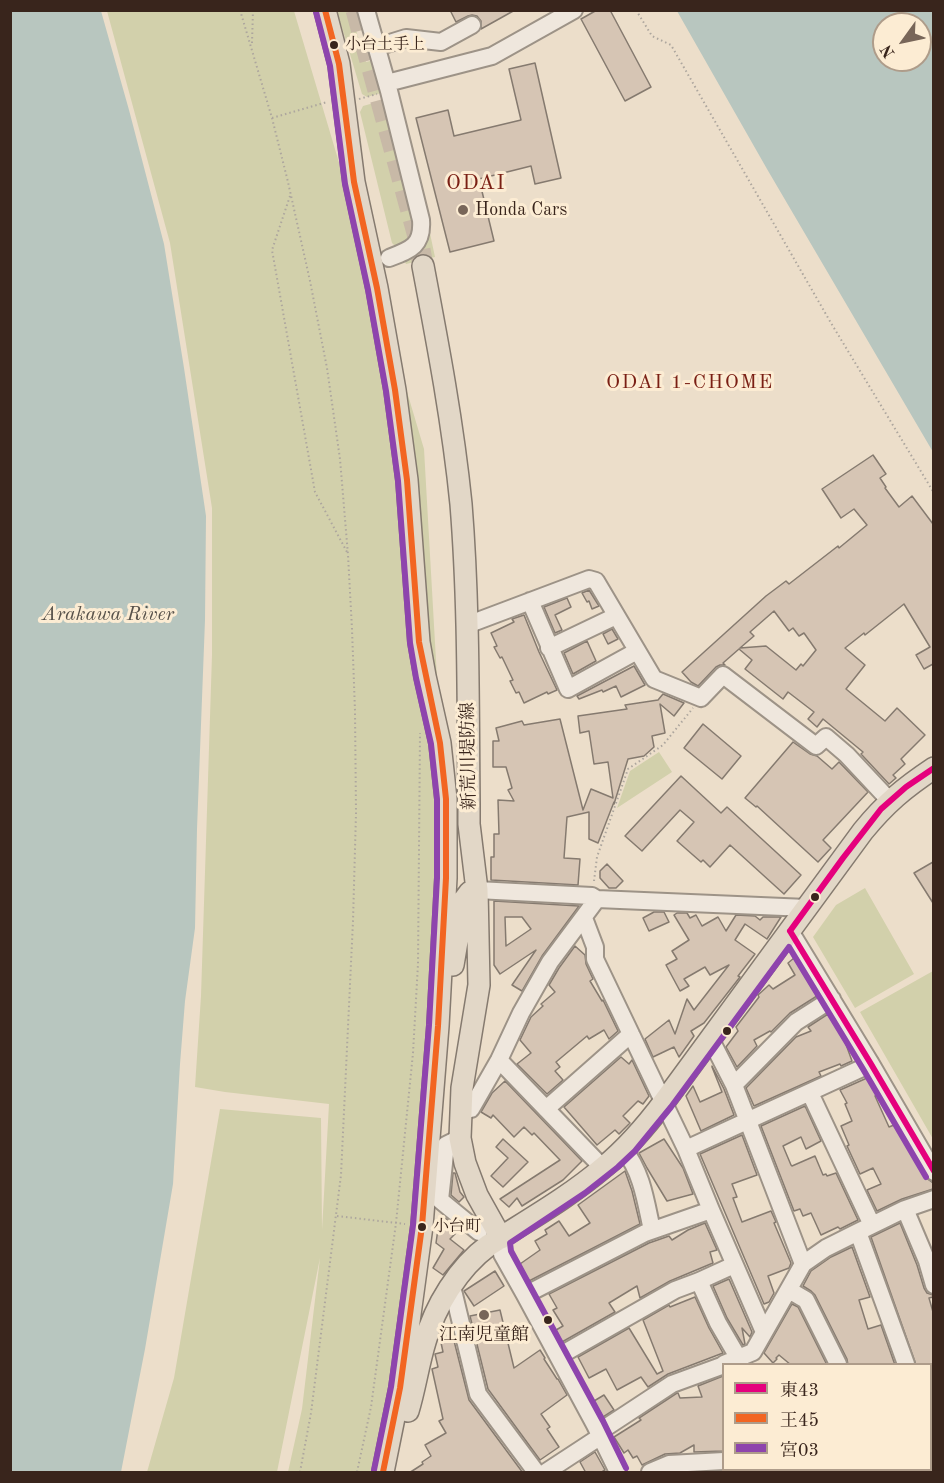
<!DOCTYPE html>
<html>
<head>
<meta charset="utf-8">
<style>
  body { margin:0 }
  #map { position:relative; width:944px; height:1483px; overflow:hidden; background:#ecdeca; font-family:"Old Standard TT","Noto Serif JP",serif }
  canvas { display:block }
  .frame { position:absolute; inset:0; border:12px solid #39251c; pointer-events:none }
  .legend { position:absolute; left:722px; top:1363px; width:210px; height:108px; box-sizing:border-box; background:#fcecd3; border:2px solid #ae9c8a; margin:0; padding:8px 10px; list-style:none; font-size:18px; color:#39251c }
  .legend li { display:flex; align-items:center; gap:12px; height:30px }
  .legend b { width:30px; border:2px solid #ae9c8a }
  .north { position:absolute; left:872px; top:12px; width:60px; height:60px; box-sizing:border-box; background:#fcecd3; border:2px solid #ae9c8a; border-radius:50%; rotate:237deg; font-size:16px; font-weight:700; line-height:24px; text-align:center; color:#39251c }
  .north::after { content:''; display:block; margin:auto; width:21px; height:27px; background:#786659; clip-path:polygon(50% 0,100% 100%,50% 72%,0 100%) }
</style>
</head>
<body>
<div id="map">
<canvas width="944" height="1483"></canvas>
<div class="frame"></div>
<ul class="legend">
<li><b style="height:8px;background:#e5007d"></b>東43</li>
<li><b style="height:8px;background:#f26522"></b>王45</li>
<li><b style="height:8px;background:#8e44ad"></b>宮03</li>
</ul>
<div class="north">N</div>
</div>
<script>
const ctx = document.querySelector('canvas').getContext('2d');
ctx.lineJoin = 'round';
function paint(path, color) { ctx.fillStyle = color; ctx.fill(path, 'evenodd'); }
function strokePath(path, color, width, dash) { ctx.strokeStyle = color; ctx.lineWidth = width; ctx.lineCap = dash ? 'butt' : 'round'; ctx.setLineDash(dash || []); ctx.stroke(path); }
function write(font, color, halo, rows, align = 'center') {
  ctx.font = font + ' "Old Standard TT","Noto Serif JP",serif'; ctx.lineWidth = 6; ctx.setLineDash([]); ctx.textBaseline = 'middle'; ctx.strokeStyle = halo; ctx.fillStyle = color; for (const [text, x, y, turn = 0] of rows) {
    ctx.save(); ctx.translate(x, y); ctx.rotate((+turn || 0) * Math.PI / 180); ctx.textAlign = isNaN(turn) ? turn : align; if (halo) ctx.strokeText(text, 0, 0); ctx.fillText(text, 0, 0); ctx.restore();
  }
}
paint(new Path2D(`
  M107,11H294L424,449L440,731L437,964L413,1224L385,1427L374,1472H288L302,1409L320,1258L277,1472H147L174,1378L220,1109L321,1118L322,1230L329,1104L225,1092L195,1087L201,996L212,655V508L170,243Z
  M337,11H350L366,62L374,60L383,90L381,93L367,97L362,94Z
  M381,101L386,103L415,225L410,241L396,247L392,243L360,112L363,106Z
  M428,224L435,257L406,264L404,259Z
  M659,752L672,772L617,808L630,771Z
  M865,888L914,974L855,1008L813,937L836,905Z
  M933,971V1139L860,1012Z`), '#d2d0ab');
paint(new Path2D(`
  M10,11H101L129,110L164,244L184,368L206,516L205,620L197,829L195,928L185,1001L180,1064L173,1184L145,1349L121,1472H11Z
  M677,11H933V452L767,169ZM884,24H920V60H884Z`), '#b8c6bf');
const building = new Path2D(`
  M450,10H515L481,29V21L477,16L472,15L468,16L456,22Z
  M597,10H610L651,87L625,101L581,19Z
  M535,63L561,178L535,184L531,166L479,179L494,241L450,252L416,118L448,110L454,136L521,120L509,69Z
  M873,455L886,474L880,478L886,487L885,488L899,507L912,496L933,524V664L924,669L916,655L930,647L904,604L865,635L864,633L845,648L865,665L846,689L885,721L897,708L925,735L901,759L905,764L893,775L896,778L889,784L861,754L863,752L823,719L817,727L808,719L814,712L788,692L783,699L745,669L752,660L739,649L723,663L725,665H720L716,667L698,686L691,682L682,672L766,596L786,581L789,584L838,546L839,548L867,525L854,509L841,518L822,489ZM774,611L789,631L793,628L799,636L804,633L816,650L803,666L801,664L796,670L766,646L740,648L754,636L750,632Z
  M589,590L599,606L592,609L589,601L587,602L582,593Z
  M567,598L571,607L555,615L562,630L555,633L544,607Z
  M524,615L539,652L557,690L548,694L547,692L524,703L519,692L516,693L510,681L513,680L502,657L500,658L494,647L497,646L491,633L514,622L512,619Z
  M612,629L618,639L608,644L603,634Z
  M587,641L596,661L573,674L564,653Z
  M634,666L645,685L621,697L616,686L603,692L602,690L579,699L577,696Z
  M663,694L684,703L674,716L660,704L665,733L652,736L654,747L644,756L628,759L614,804V802L598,843L589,839V812L567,817L564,858L580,859L578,885L491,880V857H494V834H499L498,800L514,801L508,790L512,788L506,767H493V741H499L496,728L522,721L524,725L560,719L583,810L591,789L613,798L608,762L594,764L589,731L580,733L578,716L627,709L625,705L658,700Z
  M703,724L741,756L722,779L684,748Z
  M793,742L810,754L817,756L832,769L839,762L868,792L823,840L831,848L818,862L757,806L756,807L745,798Z
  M681,776L721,813L727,807L801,875L784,894L730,845L710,867L703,860L701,862L677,841L694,822L680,810L642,851L625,836Z
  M933,862V903L914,873Z
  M607,864L623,881L616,888H609L600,878V871Z
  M494,901L579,906L542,956L522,991L512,985L536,950L500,974L494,965ZM505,917H522L531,929L506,946Z
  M654,912H664L669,922L649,931L643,918Z
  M677,913H687L690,918L696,915L702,926L718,917L726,931L736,915L755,916L760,920L763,917H781L767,939L745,924L735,940L755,954L738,976L740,977L704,1023L691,1031L694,1036L679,1057L674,1047L653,1057L645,1039L669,1020L675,1034L687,999L694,1010L729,965L710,975L705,967L684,979L689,986L680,991L666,965L677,959L672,951L689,940L674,915Z
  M575,946L585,955L586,964L593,979L590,981L602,1001L603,1000L618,1031L609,1039L604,1030L589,1039L587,1036L556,1062L560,1067L555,1071L563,1080L547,1094L517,1064L531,1053L520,1040L531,1017L543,1006L541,1004L555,992L549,985L559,968Z
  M794,958L817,996L790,1013L771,1032L770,1031L754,1040L757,1046L737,1067L726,1047L738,1031L736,1027L759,997L758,995L769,985L773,989L795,975L788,963Z
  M828,1014L844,1039L852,1061L841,1066L840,1064L819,1072L821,1076L754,1106L746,1088L796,1037L811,1031L808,1027Z
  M621,1057L629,1064L632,1060L649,1096L643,1104L638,1101L623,1116L630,1123L619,1134L615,1130L597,1145L564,1107Z
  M712,1066L724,1089L734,1115L701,1131L686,1096L693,1086L700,1102L722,1092L712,1067Z
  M867,1078L877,1095L875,1096L889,1127L894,1125L925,1177L933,1183V1189L902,1199L877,1211L867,1190L881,1184L873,1168L860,1174L847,1146L849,1145L841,1126L852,1121L845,1104L847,1103L840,1090Z
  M505,1081L582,1161L563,1180L522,1206L517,1198L509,1207L500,1199L560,1160L534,1133L532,1135L524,1127L514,1137L493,1115L491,1118L481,1112L492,1093Z
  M805,1106L821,1141L806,1149L801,1137L783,1146L791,1165L792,1166L815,1156L823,1175L826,1174L827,1176L836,1173L858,1220L840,1229L838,1227L821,1235L811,1213L803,1216L800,1209L794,1211L761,1126Z
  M742,1135L757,1175L732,1184L737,1197L733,1198L742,1222L771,1211L776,1222L774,1223L791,1263L789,1268L768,1276L774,1293L769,1302L764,1304L700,1154Z
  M503,1139L528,1162L503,1187L491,1176L508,1158L496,1147Z
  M664,1139L683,1168L693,1194L667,1201L647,1168L639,1153Z
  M625,1171L632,1191L640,1224L529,1281L520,1264L540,1250L535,1241L547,1234L545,1230L559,1221L569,1236L590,1223L578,1205Z
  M453,1173H455L460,1192L464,1197L459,1202L451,1195Z
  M444,1217L459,1230L450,1239L464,1250L443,1275L433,1268L444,1249L436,1243L439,1222Z
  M705,1223L717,1250L710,1252L713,1263L670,1281L640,1298L637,1286L609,1303L615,1312L562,1342L556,1330L563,1326L553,1310L557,1308L549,1294L649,1243L669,1236L672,1240L688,1230Z
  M900,1223L917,1265L924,1288L927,1293L933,1295V1297L929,1298L933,1312V1365H916L871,1237Z
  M852,1247L870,1297L859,1300L868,1329L881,1325L895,1365H848L847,1359L815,1295L811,1291L803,1286L811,1271L831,1257Z
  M495,1271L504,1286L474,1306L464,1291Z
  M729,1279L752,1332L750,1337L742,1328L745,1344L743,1345L727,1318L713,1286Z
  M695,1297L709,1328L723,1353L668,1374L648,1387L641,1377L617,1390L606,1369L589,1378L578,1357L629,1328L657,1374L663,1371L643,1320L669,1305L670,1307Z
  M792,1304L798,1307L827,1365H791L779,1355L776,1358L777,1359L773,1363L764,1353Z
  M500,1310L514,1368L540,1350L545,1358L544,1359L557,1379H558L567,1395L541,1414L550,1427L547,1429L559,1447L540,1460L488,1389L470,1316Z
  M451,1329L469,1400L523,1473H409L423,1464L422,1462L431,1456L425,1445L446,1433L439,1421L443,1419L432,1369L438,1367L435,1354L443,1352L440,1338L442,1331Z
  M723,1376V1451L694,1452V1445L680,1453L665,1454L642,1465L637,1456L633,1458L628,1450L624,1453L614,1437L641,1420L639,1418L677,1393H678L680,1398L702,1397L698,1386Z
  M604,1395L614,1410L603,1417L594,1401Z
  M595,1452L605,1470L600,1473H586L580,1462Z`);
paint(building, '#d6c5b4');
strokePath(building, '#857a6f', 1.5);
strokePath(new Path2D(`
  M356,10L417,233L423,266`), '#c8b9a7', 21, [21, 10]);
const minor = new Path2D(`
  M366,10L389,91L421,220C423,246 410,250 389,258
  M377,47L406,38L441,42L472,25
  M387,83L492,56L574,10
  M530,601L568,689L637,651
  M467,625L589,579L596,581L654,679L701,698L723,675L816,746L826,737L847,755L890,801
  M549,648L616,616
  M477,890L592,896L597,899L807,908
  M584,918L595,947V959L686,1149L711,1210L764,1332
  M790,931L871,1064L934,1172
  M711,1040L734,1085L803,1264
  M499,1060L603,1168
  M734,1085L796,1022L832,999
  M810,1093L872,1225
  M546,1109L631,1034
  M460,1111L471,1109L499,1060L521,1013L550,962L597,899
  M460,1138L446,1145L440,1200L479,1232
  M686,1149L871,1064
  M624,1150C642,1172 646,1203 652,1230
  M905,1209L927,1261L934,1285
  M858,1232L906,1364
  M501,1238L502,1254L525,1295L595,1425L618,1472
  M699,1281L718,1323L739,1359
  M452,1286L478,1394L536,1472
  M789,1290L806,1300L838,1364
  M525,1295L645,1233L711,1210
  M559,1356L675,1290L699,1281L734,1265
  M724,1364L753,1352L803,1264L826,1248L858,1232L905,1209L934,1199
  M930,1431L934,1430
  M599,1432L672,1384L724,1365
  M762,1470V1472
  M776,1470L782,1471L798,1470
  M546,1472L601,1436
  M650,1472L669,1464L724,1461`);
const major = new Path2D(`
  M325,10L339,64L354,182L377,288L395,390L407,480L419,642L425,676L440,743L446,799V878L438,1026L422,1226L400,1388L383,1472
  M423,266C438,345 453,424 461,504C469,603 468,704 469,804V824L477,890L479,985L462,1088L460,1138L465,1163L477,1195L501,1238
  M453,965L464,900L470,892L477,890
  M408,1411C415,1388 418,1365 425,1342C435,1306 458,1268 489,1245C528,1220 569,1197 604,1167C627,1148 646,1126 664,1102L863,831C886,803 904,788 934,768`);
strokePath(minor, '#9d9387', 20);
strokePath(major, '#857a6f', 24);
strokePath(new Path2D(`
  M240,10L272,118L288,182L310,281L327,368L340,459L348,555L352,629L355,711L356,813L353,921L341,1175L311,1413L300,1472
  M636,10L652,36L671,45L831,323L934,493
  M252,43L253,10
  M359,99L377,94
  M272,118L327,102
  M290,196L272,250L315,492L348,554
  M594,881L597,857L628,769L663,745L693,708
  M337,1216L405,1224
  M357,1472L371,1407L396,1223L413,1053L418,964L420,733`), '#ada69e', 2, [1.5, 3]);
strokePath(minor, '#efe7dd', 16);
strokePath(major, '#e2d7c7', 21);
strokePath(new Path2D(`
  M790,931L871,1064L934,1171
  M790,931L843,858L881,809L906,787L934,768`), '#e5007d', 6);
strokePath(new Path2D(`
  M325,10L339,64L354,182L377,288L395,390L407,480L419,642L440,743L446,799V878L438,1026L422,1226L400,1388L383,1472`), '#f26522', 6);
strokePath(new Path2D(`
  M316,12L330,66L345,184L368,290L386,391L398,481L410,643L416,678L431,744L437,799V878L429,1025L413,1225L391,1387L374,1470
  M626,1468L603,1421L511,1251L510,1243L585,1193L618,1167L635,1151L671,1107L789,947L863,1069L926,1177`), '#8e44ad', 6);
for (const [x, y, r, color] of [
  [334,45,5,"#39251c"],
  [463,210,6,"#786659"],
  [815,897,5,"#39251c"],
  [727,1031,5,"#39251c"],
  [422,1227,5,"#39251c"],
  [484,1315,6,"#786659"],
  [548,1320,5,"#39251c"]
]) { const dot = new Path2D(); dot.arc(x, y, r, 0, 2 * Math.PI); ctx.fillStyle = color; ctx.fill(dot); strokePath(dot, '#fcecd3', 2); }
write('16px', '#39251c', '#fcecd3', [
  ["小台土手上",345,45],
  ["小台町",433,1227]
], 'left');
write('18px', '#39251c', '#fcecd3', [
  ["Honda Cars",475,210],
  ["江南児童館",484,1335,"center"]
], 'left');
write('18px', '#39251c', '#fcecd3', [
  ["新荒川堤防線",469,756,-91]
]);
ctx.letterSpacing = '1.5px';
write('20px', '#7a1f14', '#fcecd3', [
  ["ODAI 1-CHOME",690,383]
]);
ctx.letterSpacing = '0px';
write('italic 20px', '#58524b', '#fcecd3', [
  ["Arakawa River",108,615]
]);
ctx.letterSpacing = '1.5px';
write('21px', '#7a1f14', '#fcecd3', [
  ["ODAI",476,183]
]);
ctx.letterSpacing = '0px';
</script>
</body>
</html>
